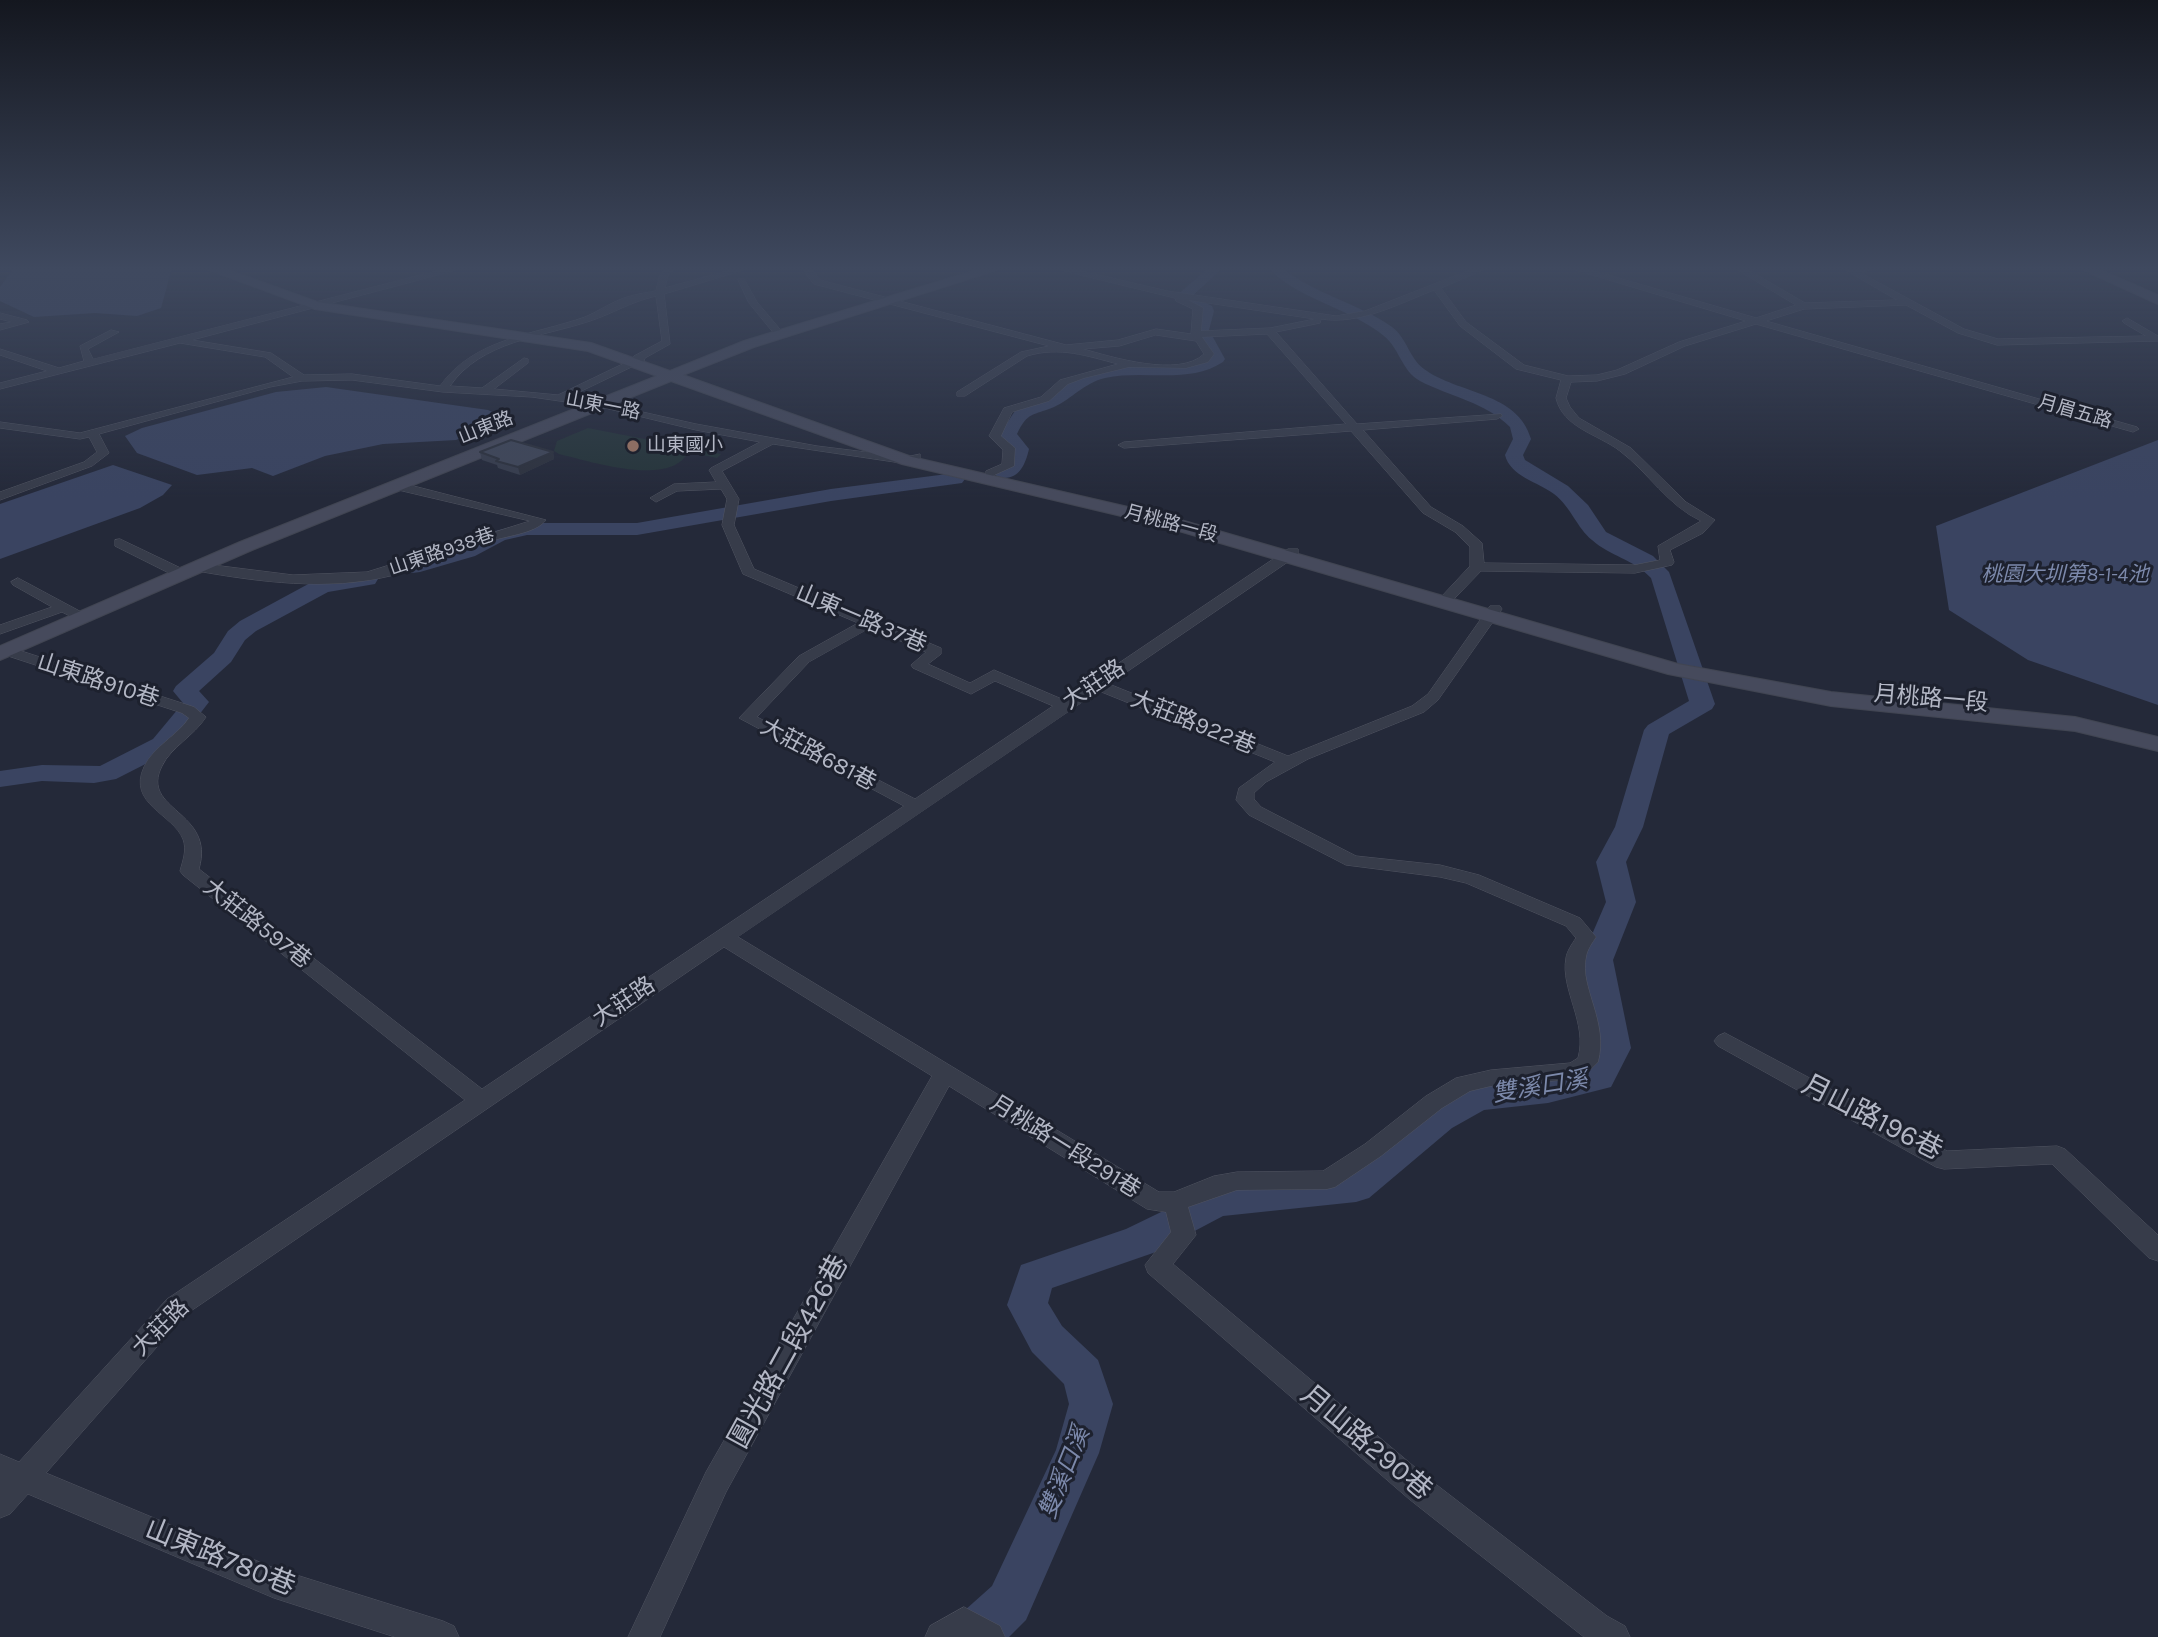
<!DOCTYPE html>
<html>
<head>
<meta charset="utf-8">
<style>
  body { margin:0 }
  canvas { display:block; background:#242939 }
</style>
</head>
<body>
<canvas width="2158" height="1637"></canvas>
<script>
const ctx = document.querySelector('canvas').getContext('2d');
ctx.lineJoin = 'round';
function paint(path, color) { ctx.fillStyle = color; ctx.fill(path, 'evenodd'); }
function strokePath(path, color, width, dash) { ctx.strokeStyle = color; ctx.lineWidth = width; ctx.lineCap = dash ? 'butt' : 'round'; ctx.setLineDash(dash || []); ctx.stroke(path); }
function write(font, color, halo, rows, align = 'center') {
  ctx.font = font + ' Karla,"Noto Sans TC",sans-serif'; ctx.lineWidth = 6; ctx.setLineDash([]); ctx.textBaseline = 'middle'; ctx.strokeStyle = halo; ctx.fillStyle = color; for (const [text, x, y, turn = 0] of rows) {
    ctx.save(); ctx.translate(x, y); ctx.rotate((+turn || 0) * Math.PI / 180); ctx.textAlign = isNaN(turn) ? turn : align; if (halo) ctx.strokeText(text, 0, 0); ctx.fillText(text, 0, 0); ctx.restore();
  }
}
paint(new Path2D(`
  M588,428L721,454L717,458L688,452C671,488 589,461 559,454L554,451L557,441Z`), '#26353a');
paint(new Path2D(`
  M14,268H172L161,308L137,316L95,313L34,317L0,301V287Z
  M326,387L488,410L501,416L498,423L456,440L383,444L325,456L273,476L252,468L197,475L137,453L125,436L142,428L276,392Z
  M2158,440V705L2028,660L1949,610L1936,526Z
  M113,465L172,485L163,495L140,508L0,559V504Z`), '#3a4461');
paint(new Path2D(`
  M1208,268H1223L1192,296L1212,306L1214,311L1209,330L1225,359L1223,362C1188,385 1144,369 1105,378C1084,383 1073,398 1054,407C1033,416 1028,411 1017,434L1029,449C1025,466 1018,482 997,477L995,473L1007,464L1011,450L999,435L1017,408L1040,400L1077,376L1123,365H1186L1208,358L1193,330L1199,309L1175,297Z
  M1269,268H1283C1310,292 1360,304 1392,327C1407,338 1409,358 1424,369C1458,394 1518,392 1531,439L1523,455L1525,460L1568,486L1588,505L1606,532L1653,556L1669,572L1715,704L1712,709L1669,734L1643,827L1626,862L1636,902L1613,960L1631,1048L1611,1087L1548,1103L1484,1110L1452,1128L1369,1198L1356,1202L1223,1216L1153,1253L1052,1288L1048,1303L1062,1326L1098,1360L1113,1404L1099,1453L1026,1620L1009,1637H948L955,1619L992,1586L1056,1450L1069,1404L1064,1384L1032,1352L1007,1305L1021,1265L1126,1229L1217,1185L1347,1173L1426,1108L1464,1087L1548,1077L1587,1068L1597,1048L1581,960L1606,902L1596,862L1615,827L1644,730L1648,725L1689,701L1651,578C1632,558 1611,557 1592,540C1577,528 1571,507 1554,494C1538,482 1510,476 1505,455L1513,439L1510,427C1485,402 1451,397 1420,381C1401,370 1400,349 1384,336C1352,309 1293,297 1269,268Z
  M955,473L965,479L962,483L831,501L637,535H527L505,540L475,556L420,572L412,573L401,567L404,562L461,548L491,532L527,523H637L831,489Z
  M367,573L378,579L375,584L328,592L256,631L245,640L231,662L199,691L209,702L171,751L116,779L94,783L42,781L0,787V771L42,765L100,766L153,739L183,703L173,691L176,686L214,653L228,631L240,621L312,582L335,575Z`), '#3a4461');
const street = new Path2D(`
  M448,268H464L192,340L271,353L304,375L352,374L440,386C474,338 534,335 585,317C597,312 607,305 619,300C631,295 644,293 656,291L660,274L666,268H676L668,275L665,288L737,268H750L664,294L670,344L645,358L644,361L571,396L696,424L817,446L906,457L920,454V458L908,464L773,444L722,471L739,499L734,525L754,569L941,648V654L928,664L970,683L994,670L1064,700L1288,549H1298V555L1109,684L1288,756L1412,706L1428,694L1490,606H1500L1502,609L1438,700L1424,712L1308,759L1266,782L1254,793V799L1261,807L1356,856L1440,865L1479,875L1580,918L1596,937C1592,943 1587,950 1586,957C1579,987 1609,1022 1598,1062L1583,1077L1575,1079L1491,1086L1470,1091L1442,1108L1381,1156L1335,1187L1327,1189L1237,1190L1188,1207L1196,1235L1173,1264L1429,1479L1607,1616L1625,1626L1630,1637H1584L1409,1499L1148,1273L1145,1265L1171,1232L1166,1212L1147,1209L949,1086L726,1492L660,1637H628L706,1472L932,1076L724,947L185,1315L46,1473L274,1568L443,1621L454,1626L459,1637H395L274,1598L28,1494L10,1514L0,1518V1454L19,1462L167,1299L465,1100L183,875L180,871C183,860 187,850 183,839C173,814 127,804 144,767C154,746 177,736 189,718L182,713L2,654V648H12L194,707L206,717C194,736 171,747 162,766C139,811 216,810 199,869L482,1089L904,806L739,718L799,656L858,623L743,574L722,525L727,499L721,489L677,491L656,502L650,498L674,484L716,482L709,470L711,468L760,442L696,430L601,407L532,397L443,392L352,380L302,381L270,387L99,434L109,453L92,466L0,500V492L84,462L97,452L89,437L80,439L0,428V422L80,433L293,377L265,357L180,343L0,389V383L47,371L0,355V349L59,368L84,361L80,346L111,330L119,332L88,349L93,359ZM656,296L662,341L634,356L633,359L558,395L494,389L528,363V359L524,358L482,388L450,386C481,341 542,337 590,321C614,313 630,302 656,296ZM870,628L926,652L911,665L913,668L971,694L995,681L1053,706L915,799L757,717L809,662ZM1099,691L1275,762L1239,788L1236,800L1249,815L1346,865L1440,877L1466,883L1566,926L1576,938C1572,944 1567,951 1566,958C1560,989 1588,1023 1578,1058L1570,1063L1491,1070L1456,1078L1426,1096L1365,1144L1323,1171L1237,1172L1214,1176L1174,1192H1159L738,937Z
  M802,268H811L820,280L1066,345L1118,340L1156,329L1191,334L1193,309L1176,301L1175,298L1052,268H1069L1167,291L1336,316L1365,311L1475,268H1488L1441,288L1466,322L1524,365L1568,376L1597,375L1617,370L1679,342L1746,321L1569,268H1584L1756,318L1796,305L1734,268H1745L1805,303L1897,300L1842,268H1885L1859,272L1964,329L1998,339L2146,336L2124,323L2122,321L2127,318L2158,336V341L1997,345L1958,333L1906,305L1804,309L1766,321L2137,427L2139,429L2133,432L1756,324L1685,346L1625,374L1597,381L1571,382L1566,398L1570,407L1579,418L1631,448L1686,502L1715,520L1703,533L1670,550L1674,562L1672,565L1635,573L1481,571L1454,599L1449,600L1442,596L1470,566V547L1455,532L1423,513L1351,431L1124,448L1118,445L1124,442L1346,424L1267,334L1202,337L1214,354L1208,362L1186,368L1129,367L1084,378L1068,384L1049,401L1012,412L1001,436L1015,448L1014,466L990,477L986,475V471L1002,464L1003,450L989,436L1004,408L1041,397L1060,380L1118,364C1087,356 1060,346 1027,356L965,396H957V392L1021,352L1049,346L814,284ZM1434,290L1460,326L1516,369L1561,380L1556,398C1563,428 1598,434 1620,451C1649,473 1667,505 1701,521L1658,546L1660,560L1635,565L1484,563L1482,543L1463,526L1431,507L1363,430L1497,419L1502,416L1501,414L1357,424L1276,332L1320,323L1321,319C1360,325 1398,304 1434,290ZM1188,300L1315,319L1270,328L1201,331L1203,308ZM1156,335L1196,341L1204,354C1179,378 1112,357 1083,349L1119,346Z
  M738,279H744L757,302L784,334L782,336H776L749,303Z
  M0,313L27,320L29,322L0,330V324L12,322L0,319Z
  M398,482L546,520C535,534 504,536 487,542C454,553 423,568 390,576C327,591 260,582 197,571L190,567L197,563L293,575L367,572L530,521L394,489V483Z
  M120,539L187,571L189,574L182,578L177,577L115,546V540Z
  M18,578L87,615L89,618L82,622L62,612L0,634V625L52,607L13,585L11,582Z
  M1725,1033L1947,1151L2057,1146L2065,1149L2158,1235V1261L2149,1258L2052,1164L1944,1169L1936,1167L1718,1046L1714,1041L1718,1036Z
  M964,1607L1000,1626L1005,1637H925L930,1626Z`);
const secondary = new Path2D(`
  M204,268H223L317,302L591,343L670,371L744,341L983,268H1003L754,347L683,375L912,457L1167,516L1678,664L1831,692L2075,717L2158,737V751L2075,731L1831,706L1668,674L1155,524L902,464L671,381L252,550L0,660V646L240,542L657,376L588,351L315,309Z
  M2079,268H2096L2158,295V304Z`);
strokePath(street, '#505461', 1);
strokePath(secondary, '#414552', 2);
paint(street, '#373c4a');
paint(secondary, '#464a5c');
paint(new Path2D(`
  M480,452H553L554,459L520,475L498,468L497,465L482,460Z`), '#373d4d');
paint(new Path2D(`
  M553,452L554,459L520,475L518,467Z`), '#2d323e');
const building = new Path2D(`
  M511,440L553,452L518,467L496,461L499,459L480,452Z`);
paint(building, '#404759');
strokePath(building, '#2d323e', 2);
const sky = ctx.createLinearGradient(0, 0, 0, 498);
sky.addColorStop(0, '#14171f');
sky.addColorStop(0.54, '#3f495f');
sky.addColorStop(1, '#3f495f00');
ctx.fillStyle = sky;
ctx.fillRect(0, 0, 2158, 498);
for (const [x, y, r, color] of [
  [633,446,7,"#8d6e63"]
]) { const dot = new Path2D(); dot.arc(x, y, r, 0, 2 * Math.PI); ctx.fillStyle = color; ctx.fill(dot); strokePath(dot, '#1d212e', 2.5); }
write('19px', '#b3b7c5', '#1d212e', [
  ["山東一路",603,406,11],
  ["月眉五路",2075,412,16],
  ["山東路",486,428,-22],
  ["月桃路一段",1171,524,15],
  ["山東路938巷",442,552,-19]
]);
write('19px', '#b3b7c5', '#1d212e', [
  ["山東國小",647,446]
], 'left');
write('italic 21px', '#7c89ab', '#1d212e', [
  ["桃園大圳第8-1-4池",2065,575]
]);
write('23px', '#b3b7c5', '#1d212e', [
  ["山東一路37巷",861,619,23],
  ["山東路910巷",98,681,18],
  ["大莊路",1094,685,-34],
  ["月桃路一段",1931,699,5],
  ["大莊路922巷",1193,723,22],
  ["大莊路681巷",818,755,28],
  ["大莊路597巷",257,924,38],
  ["大莊路",624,1002,-34],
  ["月桃路一段291巷",1065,1147,32],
  ["大莊路",161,1328,-45]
]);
write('italic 24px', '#7c89ab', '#1d212e', [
  ["雙溪口溪",1540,1087,-9],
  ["雙溪口溪",1065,1473,-68]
]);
write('28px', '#b3b7c5', '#1d212e', [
  ["月山路196巷",1872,1118,27],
  ["圓光路二段426巷",789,1352,-61],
  ["月山路290巷",1366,1443,40],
  ["山東路780巷",220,1558,22]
]);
</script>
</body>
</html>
